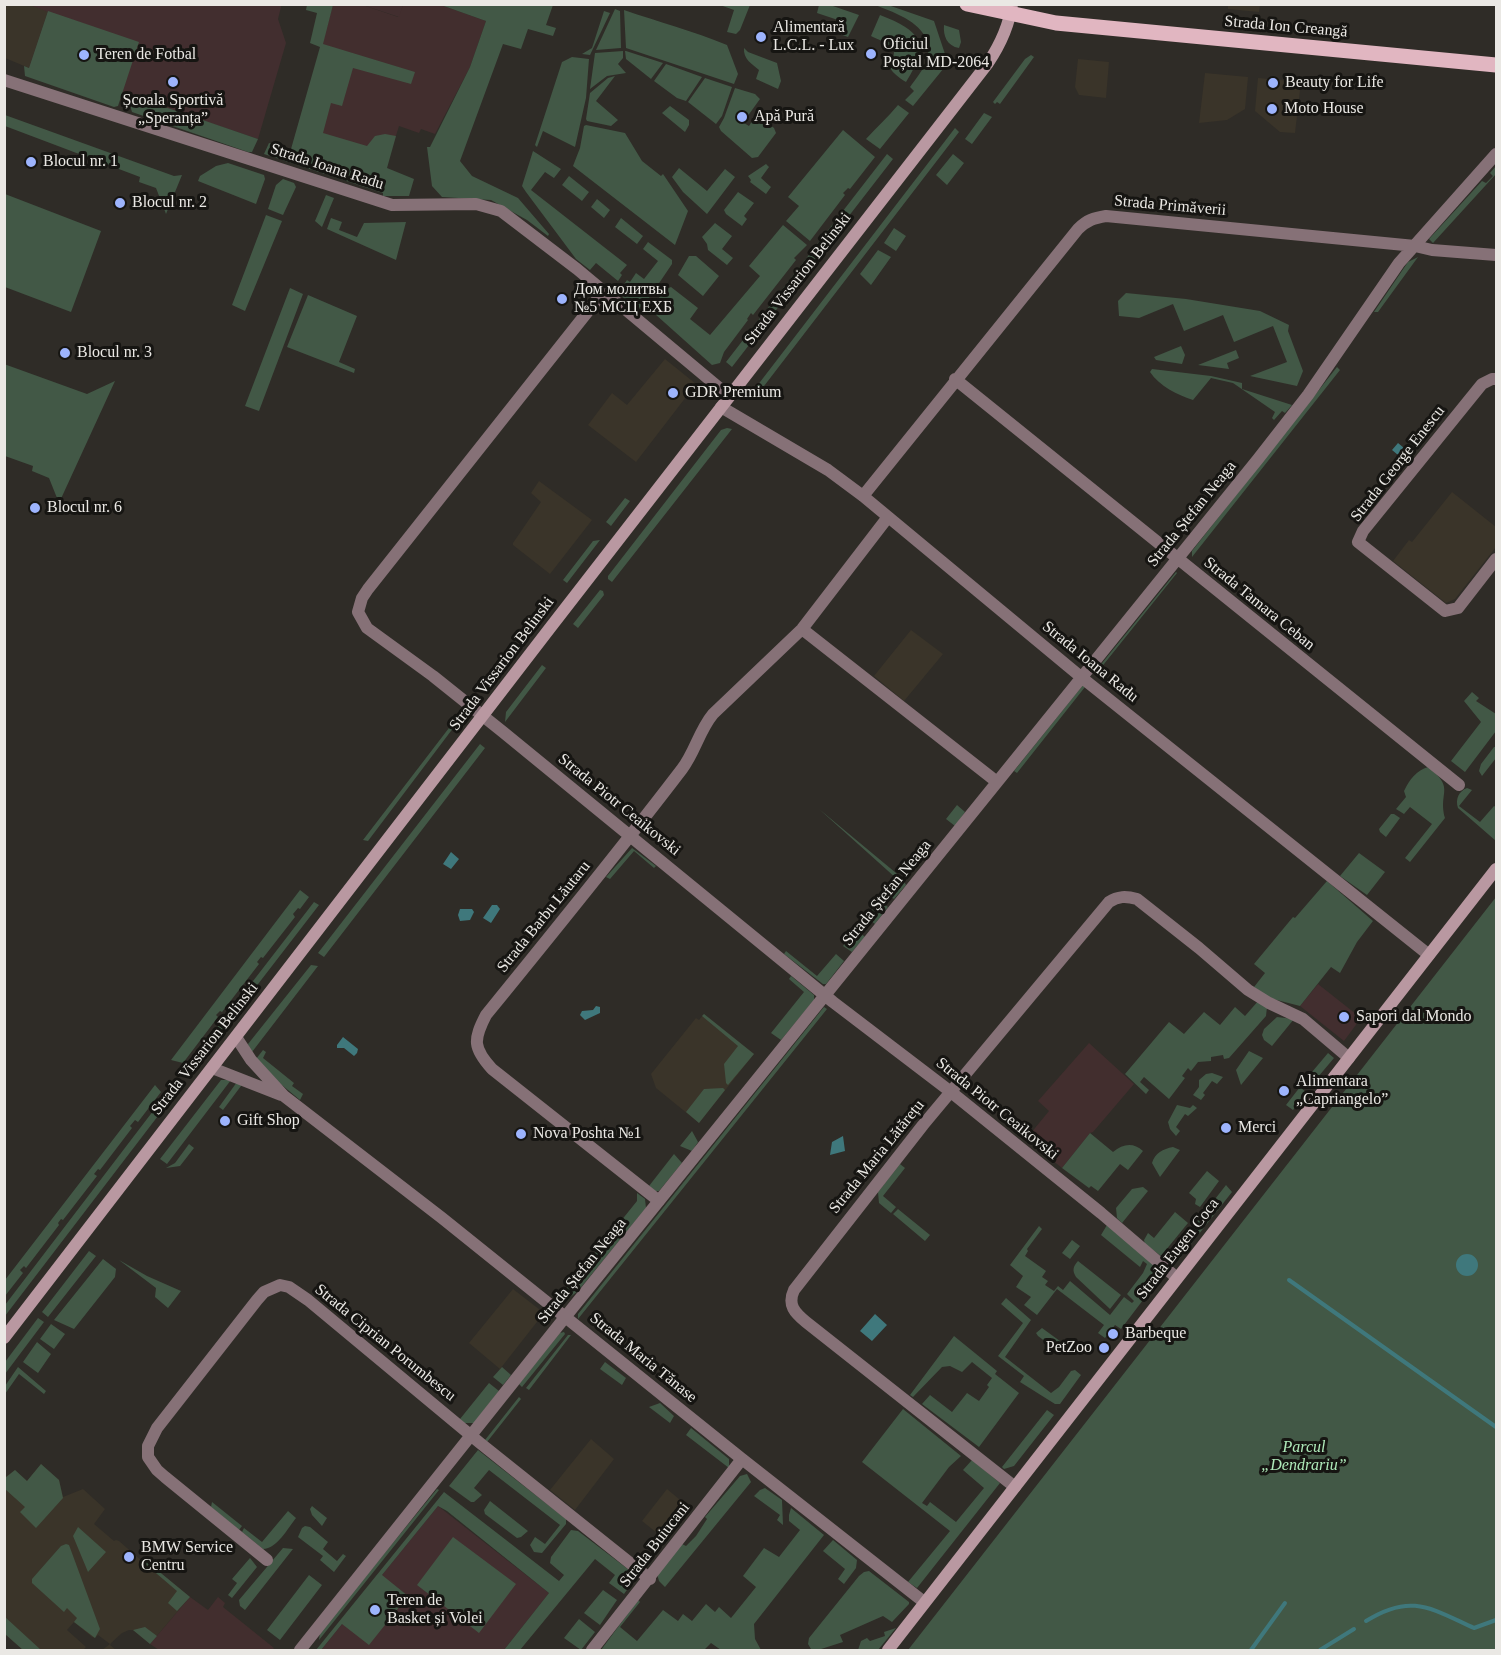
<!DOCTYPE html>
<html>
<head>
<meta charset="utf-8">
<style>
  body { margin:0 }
  #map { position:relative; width:1501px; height:1655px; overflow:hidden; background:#2f2c27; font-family:Georgia,serif }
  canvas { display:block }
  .frame { position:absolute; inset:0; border:6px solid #eae8e4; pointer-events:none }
</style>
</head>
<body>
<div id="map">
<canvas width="1501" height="1655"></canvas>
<div class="frame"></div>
</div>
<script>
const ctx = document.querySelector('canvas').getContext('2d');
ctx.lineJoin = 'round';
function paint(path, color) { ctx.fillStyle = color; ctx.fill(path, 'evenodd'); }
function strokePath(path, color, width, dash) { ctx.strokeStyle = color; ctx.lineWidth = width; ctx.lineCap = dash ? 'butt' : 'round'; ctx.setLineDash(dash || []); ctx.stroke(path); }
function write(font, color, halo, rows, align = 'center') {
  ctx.font = font + ' Georgia,serif'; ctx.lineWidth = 6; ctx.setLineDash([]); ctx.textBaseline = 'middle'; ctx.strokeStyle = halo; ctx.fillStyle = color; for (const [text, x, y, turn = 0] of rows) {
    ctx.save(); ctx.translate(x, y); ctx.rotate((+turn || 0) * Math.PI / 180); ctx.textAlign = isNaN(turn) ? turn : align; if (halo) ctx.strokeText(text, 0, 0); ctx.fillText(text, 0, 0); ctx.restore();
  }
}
paint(new Path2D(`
  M4,5H30L48,11L29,68L5,58Z
  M1228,5V4L1260,5L1259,12L1228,9Z
  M1078,59L1109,62L1106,98L1079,95L1075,87Z
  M1205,73L1248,77L1245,109L1227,120L1199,123Z
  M1258,78L1301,82L1295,133L1280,132L1255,111Z
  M665,359L696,384L636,462L588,425L612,393L627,405Z
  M539,481L592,520L550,574L513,545V543L541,502L531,493Z
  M1452,492L1496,527V547L1455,599L1446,603L1393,561L1409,540L1412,542Z
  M911,630L943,654L904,701L874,676Z
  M704,1014L754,1054L699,1123L656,1088L651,1074L696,1018L699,1020Z
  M513,1289L544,1313L500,1369L469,1343Z
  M591,1439L614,1459L575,1510L550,1490Z
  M41,1464L59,1480L63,1497L83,1489L105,1509L94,1524L114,1541L116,1540L119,1541L143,1562L145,1560L190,1597L150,1644L133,1630H129L122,1633L111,1643L110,1645L116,1650H102L110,1644L98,1635L95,1638L92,1637L74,1622L67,1630L86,1647L83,1650H23L5,1634L4,1478L15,1470L27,1481Z
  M667,1489L691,1509L667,1541L642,1521Z`), '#3a3429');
paint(new Path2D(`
  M333,5H363L398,17L403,5H441L486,21L470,67L435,134L421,129L419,133L399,126L386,168L295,136Z
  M1089,1043L1134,1084L1093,1132L1090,1133L1062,1168L1026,1139L1049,1111L1038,1101Z
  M190,1597L208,1610L218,1597L225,1603L223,1607L274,1648L272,1650H159L150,1644Z`), '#422e2e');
paint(new Path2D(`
  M280,4L281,7L278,19L286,43L258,139L133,97L131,103L29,68L48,12L30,5Z
  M363,5L403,4V5L399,17Z
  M1318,984L1361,1018L1344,1041L1300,1006Z
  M438,1506L549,1593L504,1650H321Z`), '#422e2f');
paint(new Path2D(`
  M307,5H333L323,44L415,72L411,84L353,68L342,106L331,103L323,133L367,146L375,136L385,134L396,136L387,168L414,179L409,196H383V193L264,154L269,143L291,149L320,47L310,43L317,13L306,10Z
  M441,5H553L546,25L556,28L553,36L528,29L521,49L503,44L460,161L472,176L518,198L549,234L548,236L527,220L491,200L442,197L432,186L427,147H430L470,67L486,21Z
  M720,5H750L740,30L736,34L727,32L734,10Z
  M819,5H830L859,15L848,37L834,32L838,20L817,13Z
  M875,5H888L934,21L948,63L913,106L905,100L914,91L910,87C915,80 922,71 926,63C939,28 899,14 875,5Z
  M615,9L620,11L621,48L596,50Z
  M624,10C659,22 693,31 727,45L738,74L734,84L626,48Z
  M48,11L139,42L118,106L114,107L25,76L24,66L29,68Z
  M604,11L610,13L590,55L582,54L592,48Z
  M880,15C921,31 931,43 906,82C874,62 901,60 892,48C888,43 877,39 871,36Z
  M944,25L959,30L961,42L959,48C947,46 943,36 944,25Z
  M744,48L748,52L777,63L781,81L778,89L756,79L759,70C752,64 743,59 744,48Z
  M623,51V58L618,64L626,73L607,76L590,89L595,53Z
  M625,51H626L663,63L651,79L626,59Z
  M1031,55L1034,57L1000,104L997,102L995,104L993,102L1025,59Z
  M572,57L589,59L586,98L575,147L543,131L537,147L535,145L562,62Z
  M666,64L702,77L686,101L677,98L654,81Z
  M615,76L596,101L618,120L611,126L587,121L586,119L590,93L608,78Z
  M705,78L732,87L722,116L716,124L688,102Z
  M735,88L755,94L760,99L747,117L739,114L737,116L739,120L749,126L756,115L774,128L776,133L758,157L752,158L721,131L719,127L724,118Z
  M133,96L258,139L252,152H248L132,112L129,102L131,103Z
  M898,105L909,113L880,149L866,139C877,127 888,117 898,105Z
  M670,106L689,120V125L685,132L662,113Z
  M984,113L992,117L972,144L965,139Z
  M5,115L174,176L182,175L166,214L156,188L139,182L140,177L5,126Z
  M586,125L625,133L642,161L661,176L663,174L688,211L675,245L573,166L580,148L584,126Z
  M955,128L959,132L761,390L757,386Z
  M843,130L875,157L850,189L848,188L843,193L845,195L810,241L786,221L799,206L788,197Z
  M533,151L561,169L554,178L545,172L531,190L627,265L620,273L622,275L618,281L596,263L590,270L576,259L526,192L522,186Z
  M887,154L893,159L732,367L726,362Z
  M953,154L964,163L947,185L936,175Z
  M228,163L264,175L265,179L256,204L198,181L200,176L216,166Z
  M766,164L769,167L761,178L771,187L766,194L750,182L751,180L748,176Z
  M1496,166V174L1433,243L1429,239L1482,181L1486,183L1493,176L1490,173Z
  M679,168L707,191L725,169L735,177L707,214L683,192L672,177Z
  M569,176L589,192L582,201L562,185Z
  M283,179L294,183L296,187L283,215L268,209L276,185Z
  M738,192L754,203L744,216L747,219L742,226L726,214L724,210Z
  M5,194L101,231L71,312L5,287Z
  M326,195L334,198L322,227L315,221Z
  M597,199L610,210L604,218L591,207Z
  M266,215L282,221L245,311L232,305Z
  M331,218L342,222L339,230L357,237L364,223L406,222L396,260L327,229Z
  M621,218L643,236L637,244L615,227Z
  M715,223L732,236L722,249L733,258L727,265L708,250L707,244L702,237Z
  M783,225L807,245L794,258L796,260L753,315L751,313L747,319L748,320L724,352L720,363L712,365L655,314C655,303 661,290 671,287L698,308L690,319L710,335L760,276L749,266Z
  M894,228L906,236L896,251L884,243Z
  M648,242L672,260V264L647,301L639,308H635L618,293L627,280L630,282L636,273L644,279L658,261L643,249Z
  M878,250L891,257L871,285L860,274Z
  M689,256H696L719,276L703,296L678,275Z
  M1418,257L1378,312H1374L1408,262Z
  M290,288L303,294L259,411L245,406Z
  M1126,293L1186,299L1260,311L1289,325L1288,331L1303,371L1297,386L1250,376L1287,362L1273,326L1234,342L1223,315L1184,331L1173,304L1139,318L1119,316L1118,301Z
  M308,295L357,316L339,362L355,369L354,373L287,347Z
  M1181,346L1185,355L1182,364L1156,360L1154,357Z
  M1236,350L1239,358L1227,363L1229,369L1198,365Z
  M4,364L87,394L115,381L59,503L49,478L32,471L33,466L5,456Z
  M1337,367L1340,370L1192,557V551Z
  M1152,369L1211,376L1242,383V389L1292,405L1285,413L1282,411L1274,420L1272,418L1275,412L1233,383L1211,378L1193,400C1178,395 1159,386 1150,372Z
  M727,428L732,429L612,582L608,579V576L721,430Z
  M625,498L630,501L611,526L606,522Z
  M600,540L567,583L563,580L593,541Z
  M1176,572L1177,573L1096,674L1094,673Z
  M600,590L603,591L604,595L578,628L573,624Z
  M542,665L546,668L505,722L506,712Z
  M1083,685L1085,687L1017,773L1014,771Z
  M1472,692L1479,698L1476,701L1496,714V731L1465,772L1451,761L1481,722L1464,701Z
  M462,711L463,715L368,841L363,840Z
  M480,744L485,748L324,957L318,953Z
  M1494,747H1496V758L1482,776L1479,771L1481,764Z
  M1428,767C1456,789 1438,791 1445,818L1410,862L1405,858L1432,824L1410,807L1404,814L1396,809L1406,797L1404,791C1409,780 1417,770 1428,767Z
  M1467,788L1472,790L1459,806L1480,822L1494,806L1496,807V841L1458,808C1455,799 1459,791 1467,788Z
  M957,805L965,812L955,826L946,819Z
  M819,809L902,878L906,885L894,899L886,893L897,879Z
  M1391,814H1394L1400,818L1386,837L1380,832L1379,829Z
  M632,848L656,866L654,868L634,851L610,879L606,877Z
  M1359,853L1385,872L1367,895L1340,876Z
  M1327,881L1373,921L1357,942L1340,973L1331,967L1300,1006L1269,998L1254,987L1265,973L1254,964L1293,917L1295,918Z
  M300,890L309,897L300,909L298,908L293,914L295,917L263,958L261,957L257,962L259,964L222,1012L220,1011L216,1015L218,1017L183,1063L171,1060Z
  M1496,897V1650H908Z
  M880,901L888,907L875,924L866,917Z
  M314,902L319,905L198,1062L189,1064Z
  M856,929L865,937L852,952L843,946Z
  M786,951L817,976L836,954L844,961L826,984H823L784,954Z
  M311,965L318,966L252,1052L249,1050L248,1044Z
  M791,976L814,995V1000L781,1040L771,1033L804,992L789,979Z
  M1259,1000L1267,1007L1266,1016L1229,1058L1224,1059L1223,1055L1211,1057V1061L1198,1062L1191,1071L1188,1068L1182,1076L1185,1078L1169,1099L1144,1077L1140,1082L1149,1090L1146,1094L1125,1074L1169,1022L1184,1034L1204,1012L1220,1025L1235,1007L1245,1016Z
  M824,1007L827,1009L578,1319V1314Z
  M704,1014L754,1054L728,1085L726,1083L724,1064L738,1046L702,1016Z
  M1277,1017L1294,1019L1272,1046L1264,1040L1262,1035L1264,1029Z
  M263,1050L266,1052L263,1058L294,1083L292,1086L303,1094L300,1100L265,1071L256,1059Z
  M1249,1051L1263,1058L1241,1085L1236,1070Z
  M1328,1053L1334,1058L1318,1077L1312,1072Z
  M1212,1073L1223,1077L1217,1084L1212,1081L1203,1093L1205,1095L1201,1100L1193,1095L1199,1087V1080L1206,1074Z
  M221,1080H231L167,1164L160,1159Z
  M237,1082H244L223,1110L219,1107Z
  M155,1085L161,1092L138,1122L135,1120L130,1126L132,1128L100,1170L98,1169L94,1174L97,1176L63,1220L61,1219L58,1223L59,1225L26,1268L24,1266L20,1270L23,1273L5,1296V1280Z
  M1300,1087L1307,1093L1293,1110L1286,1105Z
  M723,1088L725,1090L699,1123L686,1112L704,1089Z
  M163,1098L161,1112L5,1316V1305Z
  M1177,1105L1190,1108L1193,1105L1197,1108L1188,1116L1185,1114L1176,1127L1180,1131L1176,1136L1170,1129L1168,1122Z
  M692,1131L698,1142L692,1151L680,1146Z
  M1090,1133L1113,1152C1123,1144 1133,1142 1143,1151L1128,1170L1120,1164L1098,1191L1091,1186L1089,1188L1062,1168Z
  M189,1144L194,1148L180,1166L166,1168L175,1163Z
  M1173,1147L1180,1150L1160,1177L1152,1163C1155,1153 1163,1149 1173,1147Z
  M674,1154L682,1163L659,1191H655L649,1186Z
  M900,1164L905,1168L883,1196L896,1207L891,1213L879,1203L878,1192Z
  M1207,1171L1219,1181L1200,1207L1195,1204L1196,1199L1189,1193Z
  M1226,1185L1232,1192L1173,1267L1166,1262Z
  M1143,1187L1148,1191L1122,1223L1117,1218L1116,1208L1132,1189Z
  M637,1193L645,1199L646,1208L578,1291L564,1302L559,1298L637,1201Z
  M898,1209L930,1235L925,1241L893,1214Z
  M1175,1212L1188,1223L1161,1256L1145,1244L1144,1240L1148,1233L1154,1238Z
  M1107,1225L1159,1268L1162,1275L1121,1329L1115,1325L1105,1338L1098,1333L1104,1325L1057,1289L1037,1315L1024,1305L1031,1297L1016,1287L1023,1276L1010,1265L1039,1226L1042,1229L1027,1249L1028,1251L1025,1256L1046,1271L1042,1277L1048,1281L1045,1285L1054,1291L1058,1286L1063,1290L1070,1281L1110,1315L1124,1297L1132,1303L1134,1301L1127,1294L1143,1273L1147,1264L1143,1261L1140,1267L1101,1235Z
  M1072,1240L1080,1246L1070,1259L1062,1253Z
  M89,1251L96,1256L48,1317L42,1312Z
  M103,1259L116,1269L115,1277L74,1329L54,1320Z
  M119,1260L147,1276L181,1291L168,1308L155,1297L156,1288Z
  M1078,1261L1121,1295L1110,1309L1076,1277C1072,1270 1073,1267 1078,1261Z
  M1006,1298L1031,1320L1005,1357L1051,1393L1059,1387L1071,1371L1075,1370L1081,1375L1060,1404H1055L1020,1382L1024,1376L998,1356L1023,1323L1001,1304Z
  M38,1318L44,1322L5,1374V1362Z
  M51,1324L65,1334L54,1349L40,1339Z
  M1042,1328L1064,1344L1059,1352L1038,1336L1036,1333Z
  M564,1332L565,1334L522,1387L519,1384L560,1333Z
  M568,1335H571L529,1390L526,1388Z
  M954,1336L997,1371L995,1374L1019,1393L979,1447L922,1404L930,1395L952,1412L967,1393L979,1401L989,1387L987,1385L992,1378L972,1362L962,1372L950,1366L942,1367L913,1397L910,1395Z
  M37,1342L51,1354L38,1373L23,1362Z
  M605,1362L626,1378L622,1385L600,1369Z
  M18,1367L46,1391L44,1394L19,1374L5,1394V1386Z
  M502,1367L511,1375L503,1385L493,1377Z
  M489,1383L499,1391L474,1423H464L460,1419Z
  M519,1397L521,1399L487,1442L485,1440Z
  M660,1403L674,1416L670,1423L649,1407Z
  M903,1409L961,1456L949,1467L922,1503L927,1506L930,1502L956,1522L984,1488L963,1470L972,1460L1000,1483L917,1588L908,1582L950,1531L862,1462Z
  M1047,1410L1054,1415L1014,1466L1004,1469L1002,1467Z
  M691,1428L729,1459V1468L686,1435Z
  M478,1450L566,1519V1524L542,1553L534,1552L530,1545L535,1537L545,1544L560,1525L489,1470L474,1488L482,1495L474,1502H471L449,1486Z
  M41,1464L59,1480L63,1498L36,1528L20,1512L25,1507L5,1489V1478L15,1470L27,1481Z
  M747,1474L751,1482L665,1587L659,1581L657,1574L682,1544L686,1546L696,1536L707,1519L705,1517L740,1476Z
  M765,1488L782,1500L783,1525L777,1520L780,1515L754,1496L760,1490Z
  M437,1489L439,1490L319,1640L320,1632Z
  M444,1492L559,1581L564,1575L550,1563L551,1557L571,1530L578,1531L633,1573L634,1580L624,1594L609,1583L615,1575L595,1559L520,1650H504L549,1593L447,1511L438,1506L382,1575L408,1596L369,1645L342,1624L321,1650H316Z
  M490,1501L528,1531L521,1537L517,1538L485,1514L484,1510Z
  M212,1502L242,1526L239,1530L211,1507Z
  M312,1506L327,1518L322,1526L312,1515L310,1509Z
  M791,1508L824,1535L754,1624L755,1639L761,1650H721L711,1643L704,1650H601L638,1600L640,1602L620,1627L637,1641L663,1610L678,1621L683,1614L692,1621L706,1604L715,1612L719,1607L731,1618L756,1587L743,1576L764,1548L779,1557L800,1530L789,1521V1515Z
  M288,1511L296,1518C288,1528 277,1549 263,1549L242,1532L244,1528L262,1542Z
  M305,1526L310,1527L328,1542L323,1549L337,1561L343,1554L346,1556L334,1572L320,1560L323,1556L298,1537L302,1528Z
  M78,1527L106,1552L88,1572L73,1536Z
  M453,1537L516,1584L479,1633L417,1585Z
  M833,1540L857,1560L856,1568L844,1584L838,1579L845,1569L823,1551Z
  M66,1544L69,1545L100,1629L95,1638L74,1622L77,1618L67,1608L64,1612L32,1583V1579L61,1546Z
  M283,1548L293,1549L245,1610L240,1606L239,1600Z
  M250,1558L257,1567L232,1598L228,1595L237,1583L232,1579Z
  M145,1560L190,1597L177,1611L168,1603L177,1591L143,1562Z
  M869,1571L909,1602V1604L892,1622L883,1616L840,1635L843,1642L818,1650L811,1649L808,1644L809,1638L859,1576L864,1572Z
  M309,1575L322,1585L280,1640L267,1630Z
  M603,1590L617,1600L600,1625L584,1613Z
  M5,1617L41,1650H23L5,1634Z
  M579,1619L595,1632L581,1650L564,1638Z
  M145,1627L157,1636L150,1644L133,1630Z
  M896,1628L878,1650H858L861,1641L867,1638L870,1641L885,1636L884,1632Z`), '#425846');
paint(new Path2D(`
  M1398,443L1410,453L1404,460L1392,450Z
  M451,852L459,859L451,869L443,864Z
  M492,905H497L500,909L491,923L483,918Z
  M460,909H472L474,912L470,920L460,921L458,915Z
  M596,1006L600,1007V1013L585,1020L580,1015L582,1011L593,1010Z
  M343,1037L358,1049L357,1053L354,1056L344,1048H337V1045Z
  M843,1136L845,1151L830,1155L832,1142Z
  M1456 1265a11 11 0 1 1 22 0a11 11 0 1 1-22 0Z
  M875,1314L887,1325L872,1341L860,1331Z`), '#3f787c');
strokePath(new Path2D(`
  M1289,1280L1496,1427
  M1366,1621C1411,1593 1430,1608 1474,1628L1496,1620
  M1251,1650L1285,1603
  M1320,1650L1354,1629`), '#3f787c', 4);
strokePath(new Path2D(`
  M4,80L392,205L476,204L501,211L577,269L729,396
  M604,291L368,589L362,598L358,612L367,628L433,676L503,732L833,1002L951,1092L1101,1213L1177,1278
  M955,379L1459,785
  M1496,379H1492L1482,384L1363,531L1358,542L1445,611L1458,608L1496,559
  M721,407L828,470L863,496L1081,677L1429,955
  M863,496L1078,229C1087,220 1094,218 1106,216L1415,246L1432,250L1496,255
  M802,629L997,782
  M236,1037L251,1060L284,1096L442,1218L742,1459L924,1602
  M212,1068L281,1095
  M659,1201L492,1069C473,1048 473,1040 486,1015C552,934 618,853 682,769C695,752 699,731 713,714L802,629L888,517
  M1015,1487L806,1322C795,1313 787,1305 794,1290L923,1125L1109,902C1118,896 1126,896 1137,899L1199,948L1248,990L1269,1003L1303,1019L1349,1058
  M267,1560L165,1477L157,1470L148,1457V1446L157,1428L257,1300L264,1292L280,1285L289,1287L308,1300L480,1443L650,1579
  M300,1650L566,1316L1258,459L1308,395L1399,263L1496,154
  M592,1650L742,1459`), '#867177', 12);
strokePath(new Path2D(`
  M4,1338L550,628L988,63C1000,45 1009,27 1012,4
  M888,1650L1496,869`), '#b998a1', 12);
strokePath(new Path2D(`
  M967,4L1056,23L1496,65`), '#e1b6c1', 15);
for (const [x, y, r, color] of [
  [761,37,6,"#9db4fd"],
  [871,54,6,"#9db4fd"],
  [84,55,6,"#9db4fd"],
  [173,82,6,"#9db4fd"],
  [1273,83,6,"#9db4fd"],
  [1272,109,6,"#9db4fd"],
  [742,117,6,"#9db4fd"],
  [31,162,6,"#9db4fd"],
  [120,203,6,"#9db4fd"],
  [562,299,6,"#9db4fd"],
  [65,353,6,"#9db4fd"],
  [673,393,6,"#9db4fd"],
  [35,508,6,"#9db4fd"],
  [1344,1017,6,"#9db4fd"],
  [1284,1091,6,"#9db4fd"],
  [225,1121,6,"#9db4fd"],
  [1226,1128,6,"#9db4fd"],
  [521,1134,6,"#9db4fd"],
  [1113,1334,6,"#9db4fd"],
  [1104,1348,6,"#9db4fd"],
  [129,1557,6,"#9db4fd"],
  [375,1610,6,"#9db4fd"]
]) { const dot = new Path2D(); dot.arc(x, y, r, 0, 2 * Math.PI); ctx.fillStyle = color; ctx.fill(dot); strokePath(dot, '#161512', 2); }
write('16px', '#eae8e4', '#161512', [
  ["Strada Ion Creangă",1286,27,5],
  ["Strada Ioana Radu",327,167,18],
  ["Strada Primăverii",1170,206,5],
  ["Strada Vissarion Belinski",798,279,-52],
  ["Strada George Enescu",1398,464,-52],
  ["Strada Ștefan Neaga",1192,514,-51],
  ["Strada Tamara Ceban",1259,604,39],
  ["Strada Ioana Radu",1090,662,39],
  ["Strada Vissarion Belinski",502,664,-53],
  ["Strada Piotr Ceaikovski",619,805,39],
  ["Strada Ștefan Neaga",887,893,-51],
  ["Strada Barbu Lăutaru",544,917,-51],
  ["Strada Vissarion Belinski",205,1049,-52],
  ["Strada Piotr Ceaikovski",997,1109,39],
  ["Strada Maria Lătărețu",877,1157,-51],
  ["Strada Eugen Coca",1178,1249,-52],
  ["Strada Ștefan Neaga",582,1271,-51],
  ["Strada Ciprian Porumbescu",385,1343,39],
  ["Strada Maria Tănase",643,1358,39],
  ["Strada Buiucani",655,1545,-52]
]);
write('16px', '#eae8e4', '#161512', [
  ["Alimentară",773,28],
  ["L.C.L. - Lux",773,46],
  ["Oficiul",883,45],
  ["Poștal MD-2064",883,63],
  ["Teren de Fotbal",96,55],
  ["Beauty for Life",1285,83],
  ["Școala Sportivă",173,101,"center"],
  ["„Speranța”",173,119,"center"],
  ["Moto House",1284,109],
  ["Apă Pură",754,117],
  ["Blocul nr. 1",43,162],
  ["Blocul nr. 2",132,203],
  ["Дом молитвы",574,290],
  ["№5 МСЦ ЕХБ",574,308],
  ["Blocul nr. 3",77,353],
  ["GDR Premium",685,393],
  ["Blocul nr. 6",47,508],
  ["Sapori dal Mondo",1356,1017],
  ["Alimentara",1296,1082],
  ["„Capriangelo”",1296,1100],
  ["Gift Shop",237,1121],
  ["Merci",1238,1128],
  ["Nova Poshta №1",533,1134],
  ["Barbeque",1125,1334],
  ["PetZoo",1092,1348,"right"],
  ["BMW Service",141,1548],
  ["Centru",141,1566],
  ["Teren de",387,1601],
  ["Basket și Volei",387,1619]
], 'left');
write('italic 16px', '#aee9b9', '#161512', [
  ["Parcul",1304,1448],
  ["„Dendrariu”",1304,1466]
]);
</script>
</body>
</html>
